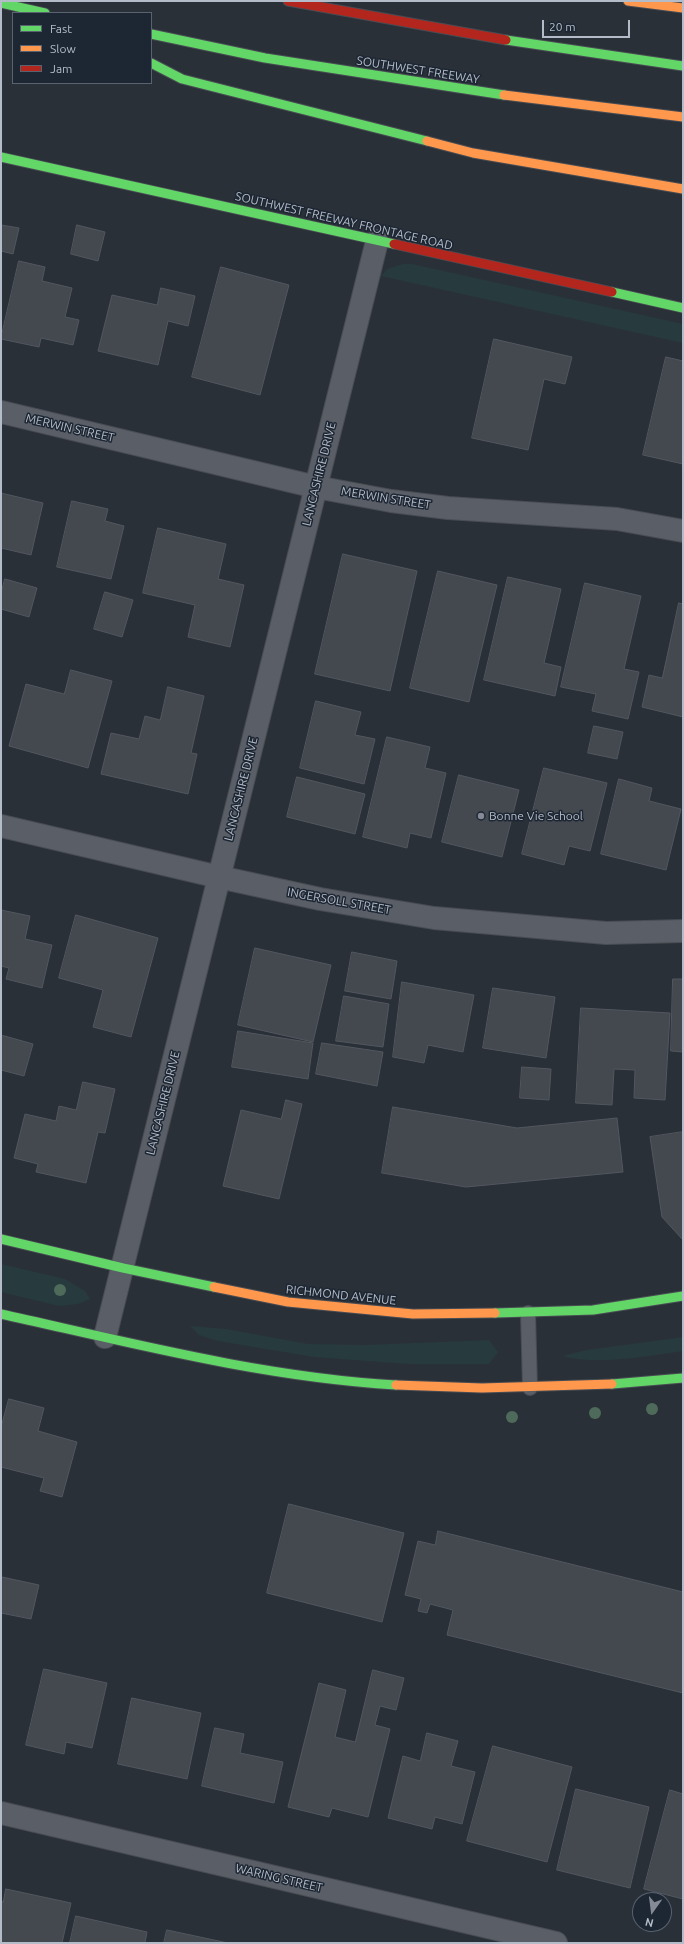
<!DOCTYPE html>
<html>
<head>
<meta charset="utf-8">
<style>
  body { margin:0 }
  #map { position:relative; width:684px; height:1944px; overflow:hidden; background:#2a3038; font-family:Ubuntu,sans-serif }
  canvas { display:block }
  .frame { position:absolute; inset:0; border:2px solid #b4bcc9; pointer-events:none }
  .legend { position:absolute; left:12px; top:12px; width:140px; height:72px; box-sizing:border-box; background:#1d2633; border:1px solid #59626f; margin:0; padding:5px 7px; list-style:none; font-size:12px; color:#b4bcc9 }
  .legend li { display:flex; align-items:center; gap:8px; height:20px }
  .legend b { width:20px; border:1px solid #59626f }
  .north { position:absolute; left:632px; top:1892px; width:40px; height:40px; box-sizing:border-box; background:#1d2633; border:1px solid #59626f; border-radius:50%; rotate:194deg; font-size:11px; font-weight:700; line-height:16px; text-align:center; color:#b4bcc9 }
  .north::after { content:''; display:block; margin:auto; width:14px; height:18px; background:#848b96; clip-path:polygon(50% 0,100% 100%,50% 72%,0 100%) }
  .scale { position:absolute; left:542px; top:20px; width:88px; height:18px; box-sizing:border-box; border:2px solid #b4bcc9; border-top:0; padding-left:5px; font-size:12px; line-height:14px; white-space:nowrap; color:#b4bcc9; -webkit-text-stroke:3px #1d2633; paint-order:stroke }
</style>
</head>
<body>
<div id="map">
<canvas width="684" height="1944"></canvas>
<div class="frame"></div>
<ul class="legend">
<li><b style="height:5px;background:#63d668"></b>Fast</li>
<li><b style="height:5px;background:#ff974d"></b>Slow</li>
<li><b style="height:5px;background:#b3261e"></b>Jam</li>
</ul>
<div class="north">N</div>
<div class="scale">20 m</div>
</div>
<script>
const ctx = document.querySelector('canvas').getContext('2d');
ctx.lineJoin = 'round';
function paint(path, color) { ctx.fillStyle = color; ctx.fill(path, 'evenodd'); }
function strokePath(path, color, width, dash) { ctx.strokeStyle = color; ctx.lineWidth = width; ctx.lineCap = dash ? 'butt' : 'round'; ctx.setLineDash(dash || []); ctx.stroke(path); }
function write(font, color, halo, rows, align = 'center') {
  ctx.font = font + ' Ubuntu,sans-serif'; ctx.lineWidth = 3; ctx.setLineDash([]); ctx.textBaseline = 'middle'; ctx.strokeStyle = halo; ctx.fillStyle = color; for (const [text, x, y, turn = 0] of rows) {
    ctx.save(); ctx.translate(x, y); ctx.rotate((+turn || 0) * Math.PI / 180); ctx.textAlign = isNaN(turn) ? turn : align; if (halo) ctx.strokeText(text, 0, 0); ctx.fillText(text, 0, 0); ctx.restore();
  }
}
paint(new Path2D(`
  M403,264H412L683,324V343L381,276L387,269Z
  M1,1264L65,1279L85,1291L90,1299L78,1304L59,1306L1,1292Z
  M190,1326L226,1329L308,1344L364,1345L489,1340L498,1352L489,1364H408L314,1357L218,1341L199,1335Z
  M683,1337V1351C646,1356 598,1366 562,1356L587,1350Z`), '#273a3e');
const building = new Path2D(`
  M1,225L19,228L13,254L1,251Z
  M77,225L105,232L98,261L71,254Z
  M19,261L45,267L42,281L72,288L65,317L79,320L73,345L41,338L39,347L1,339Z
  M221,267L289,285L260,395L192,377Z
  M161,288L195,296L188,326L168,321L158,365L98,351L112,295L157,305Z
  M494,339L572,357L565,384L544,379L528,450L472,438Z
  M666,357L683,361V464L643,455Z
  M1,493L43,503L31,555L1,548Z
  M72,501L108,509L105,521L124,526L111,579L57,567Z
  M158,528L226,544L218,579L244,585L230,647L188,637L195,605L143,593Z
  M343,554L417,571L390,691L315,674Z
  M438,571L497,585L469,702L410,688Z
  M508,577L561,589L544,663L561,667L555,696L484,680Z
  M5,579L37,588L29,617L1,609V594Z
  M585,583L641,596L624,669L639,672L628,719L592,711L596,694L561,687Z
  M105,592L133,600L122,637L94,629Z
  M679,603L683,604V717L642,707L649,675L662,678Z
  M71,670L112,681L88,768L9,746L26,684L64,694Z
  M168,687L204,696L191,753L197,754L188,794L101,774L111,733L139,739L145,716L160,720Z
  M316,701L361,712L355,735L375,739L364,784L300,768Z
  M594,726L623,732L617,759L588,753Z
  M387,737L430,747L425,768L446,773L431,838L410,833L407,848L363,837Z
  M544,768L607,783L590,851L569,846L564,865L522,854Z
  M459,775L519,790L502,857L442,842Z
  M297,777L365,794L355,834L287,817Z
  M619,779L652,788L649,801L681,809L666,870L601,854Z
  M1,910L30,916L25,939L52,945L42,988L6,979L9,968L1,966Z
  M76,915L158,938L131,1037L93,1027L103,990L59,978Z
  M255,948L331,965L313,1042L238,1025Z
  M352,952L397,961L391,999L345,991Z
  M673,979H683V1052L671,1051Z
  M402,982L474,995L463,1052L428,1045L424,1063L393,1057Z
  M493,988L555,997L546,1058L483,1048Z
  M344,996L389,1004L383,1047L336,1041Z
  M581,1008L670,1013L665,1100L634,1098L635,1070L614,1069L612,1105L576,1103Z
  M238,1031L313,1043L308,1079L232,1067Z
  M1,1035L33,1044L24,1076L1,1070Z
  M322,1043L383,1052L377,1086L316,1074Z
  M522,1067L551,1069L549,1100L520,1098Z
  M83,1082L115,1089L105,1133L98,1132L86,1183L36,1172L38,1164L14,1158L25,1114L56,1121L59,1106L76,1110Z
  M286,1100L302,1104L279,1199L223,1186L241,1110L281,1119Z
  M393,1107L517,1128L617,1118L623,1172L466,1187L382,1173Z
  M683,1132V1240L662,1217L650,1137Z
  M9,1399L44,1408L38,1431L77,1442L62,1497L40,1491L44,1478L1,1467V1428Z
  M289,1504L404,1533L382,1622L267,1593Z
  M438,1531L683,1592V1693L447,1635L453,1610L430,1604L427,1613L418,1611L421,1599L405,1595L418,1541L435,1545Z
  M2,1577L39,1585L31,1619L1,1613Z
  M44,1669L107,1683L92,1748L66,1742L64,1754L26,1745Z
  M373,1670L404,1678L396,1710L380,1706L375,1725L390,1729L368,1817L332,1808L329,1817L288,1807L319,1683L346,1690L335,1737L355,1742Z
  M132,1698L201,1713L187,1779L118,1764Z
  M215,1728L244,1734L240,1753L283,1762L274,1803L202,1786Z
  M427,1733L458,1741L451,1766L475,1772L462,1824L435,1817L432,1829L388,1818L403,1756L420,1761Z
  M493,1746L572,1767L547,1862L467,1841Z
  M576,1789L649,1807L630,1888L557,1870Z
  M670,1790L683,1794V1899L644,1889Z
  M6,1889L71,1903L62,1943H1V1901L3,1902Z
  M76,1916L147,1932L145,1943H70Z
  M167,1930L228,1943H164Z`);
paint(building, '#444950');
strokePath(building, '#52575f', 1);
const lane = new Path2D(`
  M528,1313L530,1388`);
const street = new Path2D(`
  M1,412L316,487L391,501L448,508L617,519L683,531
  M1,826L219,877L320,899L434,918L606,933L683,931
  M105,1337L377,241
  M1,1813L556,1943`);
const fast = new Path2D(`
  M1,3L45,13
  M151,34L265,58L504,95
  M506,40L683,66
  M151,63L182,79L427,141
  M1,157L394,244
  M612,292L683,308
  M1,1239L123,1268L214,1287
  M495,1313L593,1310L683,1296
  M1,1314C132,1343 262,1377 396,1385
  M612,1384L683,1378`);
const slow = new Path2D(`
  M628,1L683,8
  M504,95L683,117
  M427,141L473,153L683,189
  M214,1287L288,1302L413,1314L495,1313
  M396,1385L482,1388L612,1384`);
const jam = new Path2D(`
  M288,1L506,40
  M394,244L612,292`);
strokePath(lane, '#484c53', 16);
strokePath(street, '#484c53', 24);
strokePath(fast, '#484c53', 11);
strokePath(slow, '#484c53', 11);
strokePath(jam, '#484c53', 11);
strokePath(lane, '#5a5e66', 14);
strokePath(street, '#5a5e66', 22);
strokePath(fast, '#63d668', 9);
strokePath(slow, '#ff974d', 9);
strokePath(jam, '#b3261e', 9);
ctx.fillStyle = '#4e6a5a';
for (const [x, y] of [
  [60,1290],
  [652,1409],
  [595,1413],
  [512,1417]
]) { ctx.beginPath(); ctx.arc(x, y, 6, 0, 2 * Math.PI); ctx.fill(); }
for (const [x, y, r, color] of [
  [481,816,4,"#848b96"]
]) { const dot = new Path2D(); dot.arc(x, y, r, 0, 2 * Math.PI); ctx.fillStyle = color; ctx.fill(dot); strokePath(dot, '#1d2633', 1.5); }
write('12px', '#b4bcc9', '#1d2633', [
  ["SOUTHWEST FREEWAY",418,70,9],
  ["SOUTHWEST FREEWAY FRONTAGE ROAD",344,221,13],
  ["MERWIN STREET",70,428,13],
  ["LANCASHIRE DRIVE",319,474,-76],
  ["MERWIN STREET",386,498,9],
  ["LANCASHIRE DRIVE",241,789,-76],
  ["INGERSOLL STREET",339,901,10],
  ["LANCASHIRE DRIVE",163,1103,-76],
  ["RICHMOND AVENUE",341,1295,6],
  ["WARING STREET",279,1878,13]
]);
write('12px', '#b4bcc9', '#1d2633', [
  ["Bonne Vie School",489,816]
], 'left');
</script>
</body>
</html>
